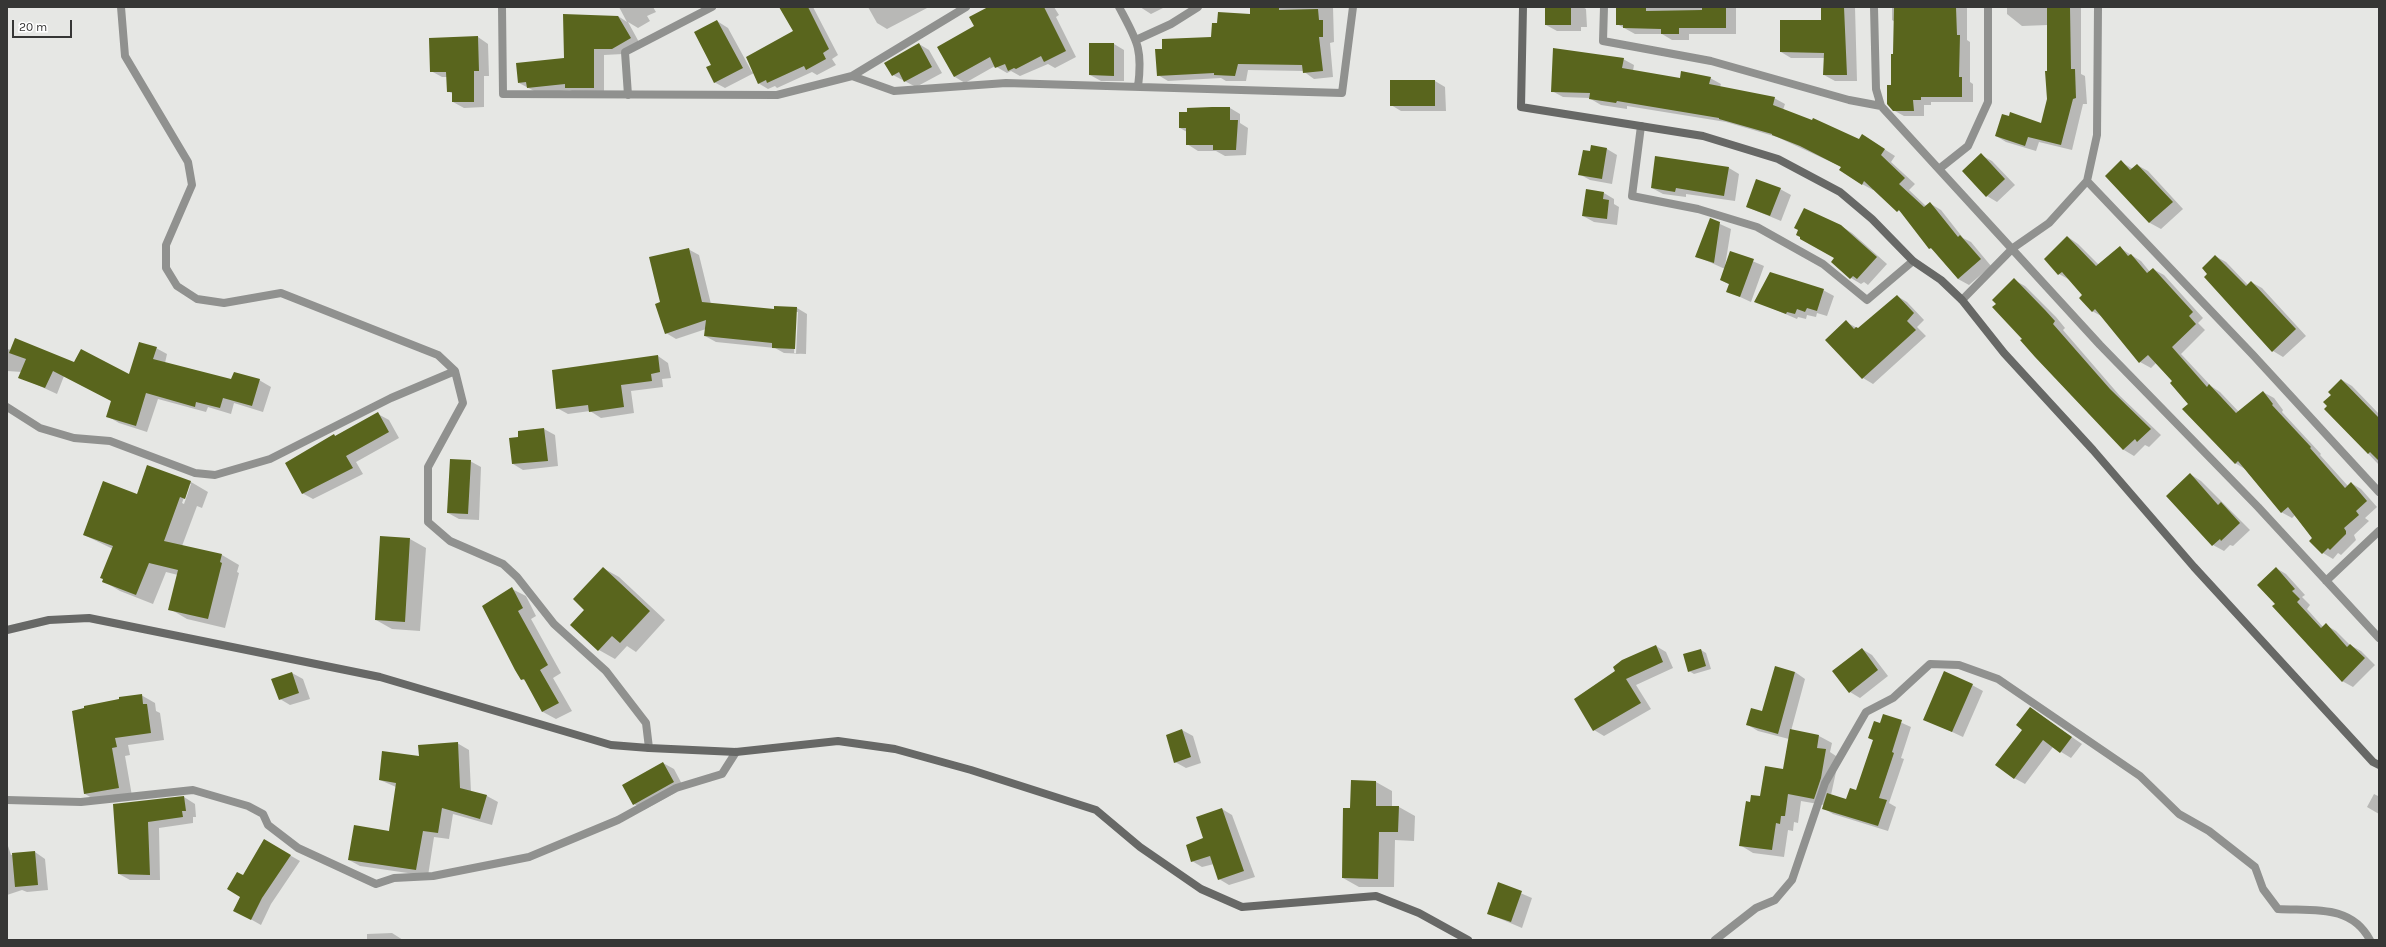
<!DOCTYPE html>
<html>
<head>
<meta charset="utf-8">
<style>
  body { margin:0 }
  #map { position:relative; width:2386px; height:947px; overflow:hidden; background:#e6e7e4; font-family:Karla,sans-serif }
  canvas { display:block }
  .frame { position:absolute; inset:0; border:8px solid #363635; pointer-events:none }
  .scale { position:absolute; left:12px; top:20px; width:60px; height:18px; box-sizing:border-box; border:2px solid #363635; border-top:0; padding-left:5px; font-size:12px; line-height:14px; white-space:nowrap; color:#363635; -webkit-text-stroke:3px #fff; paint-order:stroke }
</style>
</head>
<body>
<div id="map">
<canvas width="2386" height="947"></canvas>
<div class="frame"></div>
<div class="scale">20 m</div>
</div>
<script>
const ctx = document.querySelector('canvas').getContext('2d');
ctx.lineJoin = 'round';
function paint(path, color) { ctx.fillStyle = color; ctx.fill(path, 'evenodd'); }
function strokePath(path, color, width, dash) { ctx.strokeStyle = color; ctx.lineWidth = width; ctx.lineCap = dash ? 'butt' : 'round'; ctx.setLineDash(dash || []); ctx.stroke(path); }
paint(new Path2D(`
  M619,7H653L656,12L647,16L650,21L638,28L628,22L640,44L623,54L604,55V93H576L570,90L538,93L519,83L565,58L618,16L627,22Z
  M781,7H813L838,55L832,59L836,65L817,75L812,72L777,88L775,86L768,89L758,83L754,73L725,88L714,82L712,65L717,21L728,28L752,72L794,31Z
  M868,7H929L887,29L877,23Z
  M990,7H1054L1059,15L1056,17L1076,57L1055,68L1048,64L1020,76L1011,71L1007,73L995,66L965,83L955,77L939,47L976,27Z
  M1140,7H1165L1151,14Z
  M1251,7H1333L1334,42L1330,43L1333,77L1314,79L1303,71L1248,70L1246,81H1226L1221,78L1168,81L1158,75L1163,50L1212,38L1251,15Z
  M1546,7H1583L1586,9L1587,27H1581V31H1557L1546,25Z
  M1617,7H1736V34H1689V40H1672L1662,34H1635L1617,24Z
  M1822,7H1855L1857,81H1835L1824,75L1825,58H1791L1781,52L1822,21Z
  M1892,7H1967V40L1970,42V82L1973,84V102H1931V105H1924V116H1904L1893,110L1895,22L1892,20Z
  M2007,7H2081V74L2085,76L2087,104H2083L2072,150L2039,142L2036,151L2006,142L1996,136L2042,124L2048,99V25L2022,26L2007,14Z
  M478,37L488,44L489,76H484V107L464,108L453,102V94L448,91L447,77H442L431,71Z
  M919,44L929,50L942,73L916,87L893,75Z
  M1114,44L1124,50V81H1101L1090,75Z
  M1623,59L1634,65L1633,71L1680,79L1710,78L1721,84L1720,87L1774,98L1785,104L1783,110L1860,141L1873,142L1895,156L1891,162L1915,184L1909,190L1927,207L1931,204L1941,210L1963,238L1971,242L1991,266L1969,285L1958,279L1935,251L1930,248L1904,215L1874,189L1873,190L1862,184L1842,167L1777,137L1726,122L1627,106V109L1601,105L1589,98L1563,97L1552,91Z
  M1435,81L1445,87L1446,111H1401L1391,105Z
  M1230,108L1240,114V123L1248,128L1246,155L1225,156L1216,151H1198L1187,144V132L1180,128Z
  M1607,149L1617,155L1612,184L1590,180L1579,174L1591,152Z
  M1981,155L1992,161L2015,185L1997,202L1987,196Z
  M2121,162L2133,169L2137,165L2148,171L2183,209L2161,229L2150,223L2106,176Z
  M1729,168L1739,174L1735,201L1686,194V197L1663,194L1652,188Z
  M1780,189L1791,195L1781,221L1747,207Z
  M1604,193L1614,199V204L1619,207L1617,225L1594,222L1583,216Z
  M1711,220L1731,229L1725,266L1731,252L1764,266L1751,302L1727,291L1730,285L1721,280L1725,269L1696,256Z
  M1841,226L1852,233L1887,264L1868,285L1864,282L1861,284L1851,278L1832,262L1836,258L1802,237Z
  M2068,237L2078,244L2099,265L2120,248L2141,261L2150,272L2153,269L2164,275L2203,318L2198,323L2205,330L2181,354L2211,386L2220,392L2239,412L2263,392L2274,398L2283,410L2282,412L2321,454L2320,455L2348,486L2351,483L2361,489L2377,507L2365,518L2369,521L2354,535L2356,540L2341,555L2338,553L2333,559L2323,553L2295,515L2292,518L2281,512L2245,469L2235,463L2173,382L2156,363L2151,368L2140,362L2103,317L2092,311L2084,295L2070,280L2059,274Z
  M688,249L699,255L711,304L775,310L797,308L807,314L806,354L784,353L775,348L716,342L705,336L706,329L676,339L666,333L661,303ZM796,312H798L796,354H794Z
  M2215,256L2226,262L2248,285L2251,282L2262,288L2306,336L2283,357L2273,351L2209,274Z
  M2014,280L2025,286L2056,317L2065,328L2063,330L2120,396L2161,435L2149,447L2145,445L2134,456L2124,450L1994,307Z
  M1823,290L1834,296L1827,316L1817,313L1816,317L1807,315L1806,319L1798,317L1797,319L1755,301Z
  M1897,296L1907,302L1924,320L1917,327L1926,336L1873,384L1863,378L1846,322L1859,329Z
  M156,348L167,354L165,363L232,381L259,380L271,387L263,412L234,403L231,414L208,407L206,412L158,399L147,432L119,423L107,416L112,401L64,376L57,394L20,377L22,372L7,371V349L130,376Z
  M658,356L668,363L671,378L662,379L663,387L631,391L634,413L601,418L590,411L568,414L557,408Z
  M2342,380L2352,386L2379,414V465L2326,409Z
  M378,414L389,420L399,438L356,462L363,474L313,499L302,493L334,435L337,437Z
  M544,429L555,435L558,466L523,470L513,464L519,438V432Z
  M470,461L481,467L479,520L459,519L448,513Z
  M148,467L191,482L208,492L202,508L197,506L182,546L222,555L239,565L237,572L239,573L225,628L187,619L170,609L178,575L166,572L153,604L120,591L103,581L113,549L84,535L138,495ZM189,484H191L184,504L182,503Z
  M2190,474L2201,481L2250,530L2233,546L2230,545L2224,551L2213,545Z
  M410,539L426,548L420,631L392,629L376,620Z
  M603,568L619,577L665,620L636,652L627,646L615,659L599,650L586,610Z
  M2276,568L2286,574L2305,595L2302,597L2310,605L2307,609L2323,627L2326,625L2336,631L2350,645L2361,651L2375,665L2353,687L2342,681Z
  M512,589L526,596L536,616L531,619L561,673L553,678L572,711L556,719L543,712L527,682L522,679Z
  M1656,646L1666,652L1673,668L1636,685L1651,709L1604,736L1594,730L1575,699Z
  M1862,649L1872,655L1888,676L1860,698L1850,692Z
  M1701,650L1706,653L1711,669L1694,674L1689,671Z
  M1795,672L1805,679L1791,731L1819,736L1832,743L1830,752L1839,758L1831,795L1847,800L1857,791L1884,715L1911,727L1901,758L1904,759L1889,803L1896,807L1888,831L1833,814L1823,808L1824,805L1801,801L1798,823L1794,822L1793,831L1788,830L1784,857L1753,853L1740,845L1751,803L1761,797L1784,770L1789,739L1758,731L1748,725L1763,712Z
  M292,673L303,679L310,699L290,705L280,699Z
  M1972,685L1983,691L1963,737L1924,719Z
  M141,695L155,703L156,711L160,713L164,740L128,745L130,755L125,756L132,796L99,802L85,794L73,711Z
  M2040,715L2082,744L2071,758L2053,747L2025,784L2014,778Z
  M1182,730L1193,736L1201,763L1186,768L1175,762Z
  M457,743L469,750L471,792L487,796L498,802L492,825L453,814L449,839L434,837L428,876L360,866L349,860L389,832L396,787L380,780L420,757Z
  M663,763L674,769L684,788L644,810L634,804Z
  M1376,782L1392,791V807H1399L1415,816L1414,841L1395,840L1394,887H1359L1343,878L1351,809Z
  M2374,794L2378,796L2379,794V814L2367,807Z
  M184,797L195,804L196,817H193V823L159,828L160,880H130L119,874L114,805Z
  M1222,809L1232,815L1255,877L1229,885L1219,879L1214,864L1202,867L1192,861Z
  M265,841L300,861L271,904L261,925L245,916L242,897L244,876Z
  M7,843L11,855L35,852L45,859L48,890L27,892L22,890L7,895Z
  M1499,884L1532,898L1522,928L1489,914Z
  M392,933L403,940H367V934Z`), '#0003');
paint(new Path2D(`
  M779,7H808L829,49L823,53L826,59L806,70L804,66L767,83L766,80L758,84L746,57L793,31Z
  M988,7H1044L1066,51L1044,62L1041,56L1016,69L1014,68L1008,71L1005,64L995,68L990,57L954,77L937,47L974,26L969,17Z
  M1250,7H1279V10L1318,9L1319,20H1323V37H1319L1323,71L1303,73L1302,65L1238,64L1235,76L1214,75V73L1157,76L1155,49H1162V39L1211,37L1212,23H1217L1218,12L1250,14Z
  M1545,7H1571V25H1545Z
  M1616,7H1646V11L1702,10V7H1726V28H1679V34H1661V29L1623,28V25H1616Z
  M1821,7H1844L1847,75H1823L1824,53L1780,52V20H1821Z
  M1894,7H1956L1957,35H1960L1959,77H1962V97H1921V100H1913L1914,111H1893L1887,104V85H1891V54H1893Z
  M2047,7H2070L2071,69H2075L2076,98L2073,99L2061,145L2028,137L2025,146L1995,136L2002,114L2009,116L2010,112L2041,123L2047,99L2045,71H2047Z
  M563,14L618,16L631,38L612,49H594V88H565V84L527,88L526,82L518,83L516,63L564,58Z
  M717,20L743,68L714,83L706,67L711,65L694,32Z
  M478,36L479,71H474V102H452V92H447L446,72H430L429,38Z
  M919,43L932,67L904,82L899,72L892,76L884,63Z
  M1089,43H1114V76L1089,75Z
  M1553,48L1624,58L1622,68L1680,78L1681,71L1711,77L1709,84L1775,97L1773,105L1812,120L1813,118L1859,139L1862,134L1885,149L1881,155L1905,178L1899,184L1924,207L1930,202L1958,237L1960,235L1981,259L1958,279L1931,248L1929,249L1899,210L1897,212L1864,181L1862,185L1839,170L1841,167L1800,146L1772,135V134L1719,119V118L1617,101L1616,103L1589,99L1590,93L1551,92Z
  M1390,80H1435V106H1390Z
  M1212,107H1230V120H1238L1236,150H1213V145H1186V128H1179V112H1187V108Z
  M1591,145L1607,148L1602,179L1578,175L1583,150L1590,151Z
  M1981,153L2005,179L1986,197L1962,171Z
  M1655,156L1729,167L1724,196L1676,188L1675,192L1651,188Z
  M2121,160L2130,170L2137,164L2173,202L2149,223L2105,176Z
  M1756,179L1781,188L1770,216L1746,207Z
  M1586,189L1604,192L1603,199L1609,200L1607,219L1582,216Z
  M1804,208L1841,225L1877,257L1857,279L1853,276L1850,279L1831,262L1834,258L1800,239V237L1796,235L1798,230L1794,228Z
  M1710,218L1720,222L1714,263L1695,257Z
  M2067,236L2096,266L2120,246L2128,256L2131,254L2147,273L2153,268L2193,312L2189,316L2196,324L2172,347L2207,387L2209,384L2236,413L2263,391L2273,404L2272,405L2311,447L2310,448L2345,488L2351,482L2367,501L2356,511L2359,515L2344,528L2346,531V534L2330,550L2328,548L2322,554L2309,541L2312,538L2288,507L2281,513L2238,461L2235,464L2182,409L2188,404L2170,383L2172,381L2148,355L2139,363L2095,309L2092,312L2079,298L2082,295L2062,272L2058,275L2044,259Z
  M689,248L702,302L774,309V306L797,307L795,349L772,348V343L704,336L706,320L665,334L655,304L660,302L649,257Z
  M1730,251L1754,259L1740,297L1726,292L1729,284L1720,280Z
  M2215,255L2246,286L2251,281L2296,329L2272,352L2204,277L2207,274L2202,268Z
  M1770,272L1824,289L1817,311L1807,308L1805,312L1797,309L1795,314L1787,312L1786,314L1754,302Z
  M2014,278L2045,310L2055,321L2053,324L2110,389L2151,429L2137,442L2135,439L2123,450L2035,357L2020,340L2022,339L1992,307L1996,304L1992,300Z
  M1897,295L1914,313L1907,321L1916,330L1862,379L1825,340L1846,320L1854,329L1856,327L1858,328Z
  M15,338L74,362L81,349L129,374L139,342L157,347L153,359L231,379L234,372L260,379L252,406L223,398L220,408L196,402L195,407L146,393L136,426L106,417L111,401L53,371L45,388L18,378L26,359L9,353Z
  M658,355L660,372L651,374L652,381L621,385L624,407L589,412L588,405L556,409L552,370Z
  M2341,379L2379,418V461L2370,452L2368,454L2324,409L2327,406L2323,402L2331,395L2328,392Z
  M378,412L389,432L346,456L353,468L302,494L285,463L334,434L335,436Z
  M544,428L548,461L512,464L509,438L518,437V431Z
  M450,459L471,460L468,514L447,513Z
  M147,465L191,481L185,499L180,497L164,541L222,554L220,562L222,563L208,619L168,610L178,570L149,563L136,595L102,582L103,579L100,578L113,546L83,535L103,481L137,494Z
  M2190,473L2218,505L2221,502L2240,523L2221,541L2220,539L2212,546L2166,496Z
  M380,536L410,538L405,622L375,620Z
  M603,567L650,611L620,643L612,636L598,651L570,625L584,610L573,599Z
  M2276,567L2295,589L2292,591L2300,599L2297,602L2321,628L2326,623L2347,647L2350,644L2365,658L2342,682L2272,606L2275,604L2257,585Z
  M512,587L523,608L518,611L548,665L540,670L559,703L542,712L524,679L521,680L515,670L482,606Z
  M1656,645L1663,662L1626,679L1641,703L1593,731L1574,699L1615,671L1613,667L1622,660Z
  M1862,648L1878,670L1849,693L1832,671Z
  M1701,649L1706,666L1688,672L1683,654Z
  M1775,666L1795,672L1778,734L1746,725L1751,708L1762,711Z
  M1944,671L1973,684L1952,732L1923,720Z
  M292,672L299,693L279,700L271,679Z
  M142,694L143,704H147L151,733L115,738L117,747L112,748L119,788L84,794L72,711L84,708V706L119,699V697Z
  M2030,707L2072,737L2060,753L2043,740L2014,779L1995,765L2022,730L2016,725Z
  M1883,714L1902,720L1892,752L1894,753L1879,798L1887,800L1878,826L1822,809L1827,793L1846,799L1850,788L1856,790L1873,740L1868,738L1874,721L1880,723Z
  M1182,729L1191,757L1174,763L1166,735Z
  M1790,729L1819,735L1817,748L1826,749L1821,778L1814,799L1788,794L1785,816H1781L1780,824L1776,823L1772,850L1739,846L1746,801L1750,802L1751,795L1760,796L1765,766L1783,769Z
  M458,742L460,788L487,795L480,819L442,808L438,833L423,831L416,870L348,860L354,825L389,831L396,783L379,780L382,751L419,756L418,745Z
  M663,762L674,782L633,805L622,785Z
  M1351,780L1376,781V806H1399L1398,832H1379L1378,879L1342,878L1343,808H1350Z
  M184,796L186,811H182L183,817L148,822L150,875L118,874L113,804Z
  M1222,808L1244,871L1218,880L1210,856L1191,862L1186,845L1203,838L1196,817Z
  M264,839L291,855L262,898L251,920L233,911L240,897L227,889L237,872L243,875Z
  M35,851L38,885L15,887L12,853Z
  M1498,882L1522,891L1511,922L1487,914Z`), '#59651d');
strokePath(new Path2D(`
  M121,7L125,56L188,162L192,185L166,245V268L177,286L197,299L224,303L281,293L438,355L455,371L463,403L428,467V522L450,541L503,564L517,577L554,624L606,671L646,723L649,748
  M502,7L503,94L777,95L852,76L966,7
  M1119,7C1137,41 1143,48 1138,87
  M1604,7L1603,41L1711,61L1849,100L1881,106
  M1874,7L1876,89L1881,106L2100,345L2258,507L2379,638
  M1136,40L1171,24L1198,7
  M852,76L894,91L1006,83L1342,93L1353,7
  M628,95L625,52L712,7
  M1641,126L1632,196L1698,209L1757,227L1823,264L1867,300L1913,261
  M1939,169L1968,146L1988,102V7
  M2087,181L2253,355L2379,492
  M1962,300L2013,248L2049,223L2087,181L2097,135L2098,7
  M7,407L40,428L74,438L110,441L195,473L215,475L270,459L391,398L455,371
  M2326,581L2379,531
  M7,800L81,802L193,790L248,806L263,814L268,825L298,848L376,884L394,878L433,876L529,857L618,820L676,788L722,774L736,752
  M1715,940L1756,908L1775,900L1792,880L1825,783L1866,712L1893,698L1930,664L1959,665L1998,679L2140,776L2179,814L2209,831L2255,867L2263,889L2278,909C2313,911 2351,904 2370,940`), '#90918f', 8);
strokePath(new Path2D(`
  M1523,7L1521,107L1703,136L1778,159L1840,192L1872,219L1913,261L1941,280L1962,300L2004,353L2093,450L2194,567L2373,762L2379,765
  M7,630L49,620L89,618L380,677L611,745L649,748L736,752L838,741L895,749L971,770L1096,810L1140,847L1201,889L1242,907L1376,896L1419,913L1468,940`), '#676866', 8);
</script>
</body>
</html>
